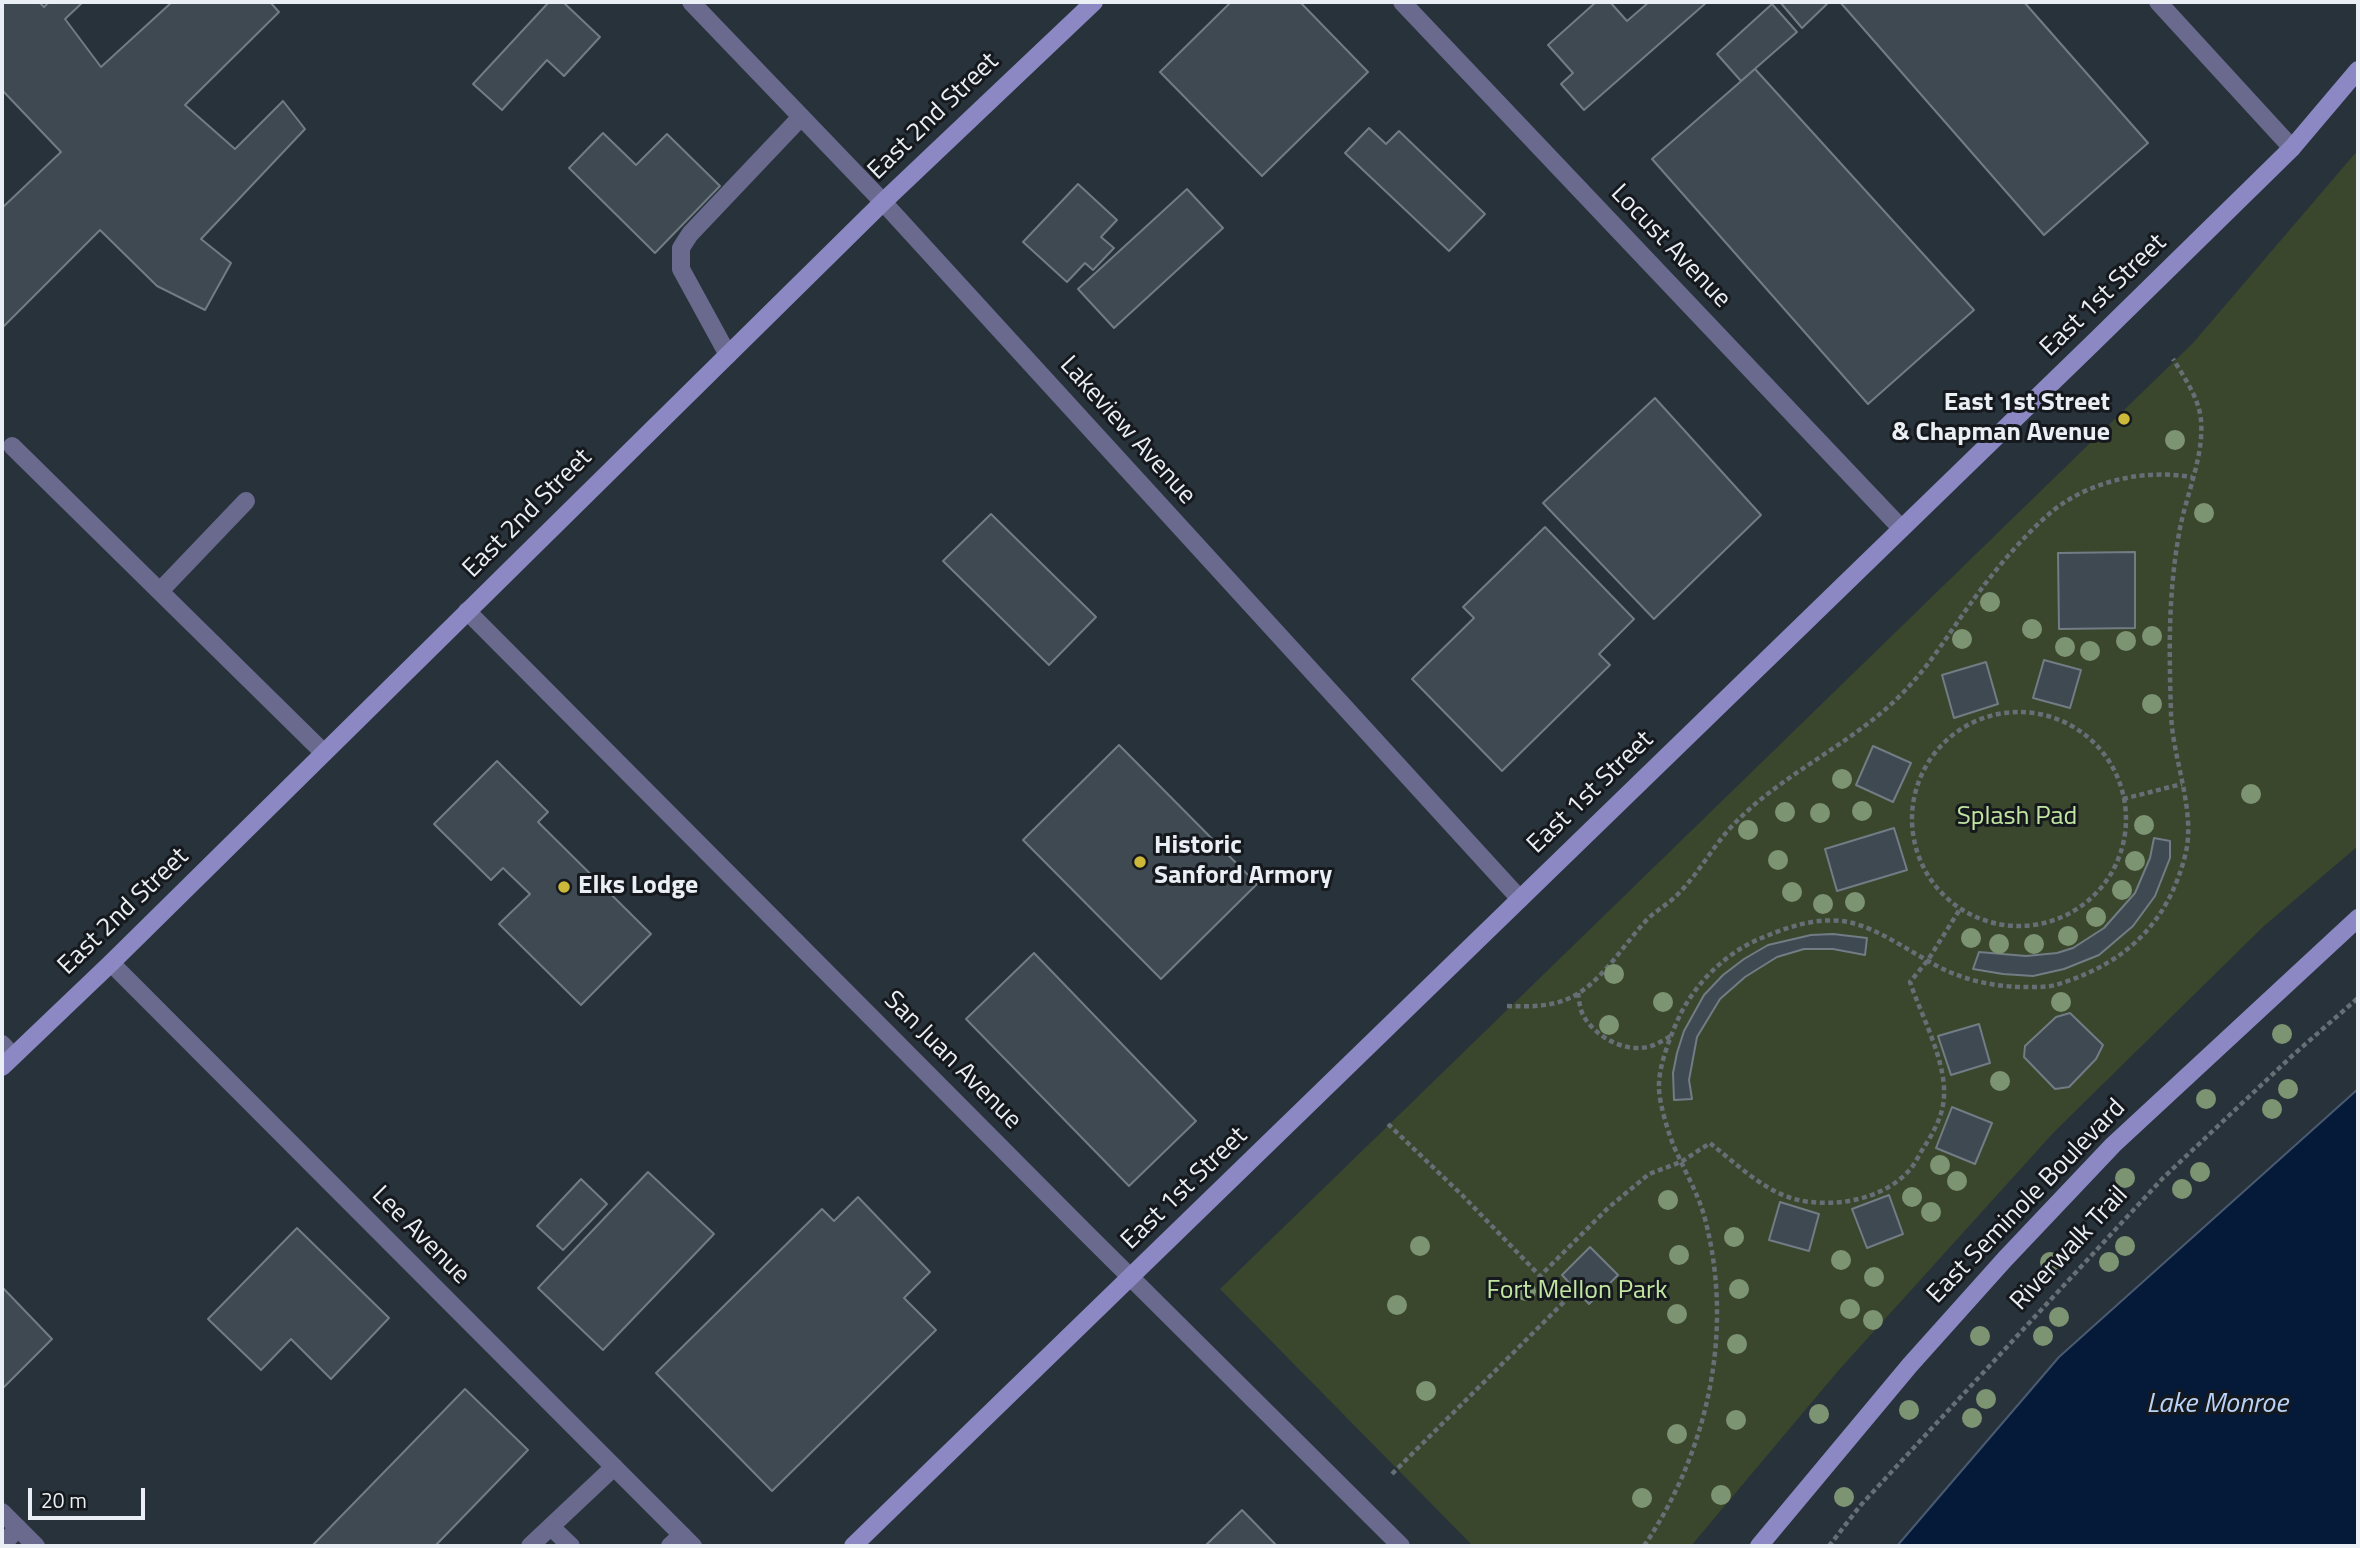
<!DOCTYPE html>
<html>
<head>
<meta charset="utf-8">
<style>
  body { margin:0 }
  #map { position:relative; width:2360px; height:1548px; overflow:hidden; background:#28323a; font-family:"Titillium Web",sans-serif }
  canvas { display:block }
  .frame { position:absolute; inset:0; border:4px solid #e9eff4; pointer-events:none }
  .scale { position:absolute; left:28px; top:1488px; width:117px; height:32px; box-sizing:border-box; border:4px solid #e9eff4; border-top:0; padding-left:9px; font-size:21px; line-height:24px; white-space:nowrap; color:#e9eff4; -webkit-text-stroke:5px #15191d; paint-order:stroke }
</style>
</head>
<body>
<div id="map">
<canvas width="2360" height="1548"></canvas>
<div class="frame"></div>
<div class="scale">20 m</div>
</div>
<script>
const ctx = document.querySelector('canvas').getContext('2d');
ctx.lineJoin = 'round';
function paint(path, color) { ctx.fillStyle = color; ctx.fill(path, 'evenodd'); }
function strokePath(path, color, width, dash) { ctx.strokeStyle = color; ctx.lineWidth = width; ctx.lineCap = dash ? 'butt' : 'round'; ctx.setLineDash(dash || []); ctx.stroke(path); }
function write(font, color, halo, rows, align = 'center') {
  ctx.font = font + ' "Titillium Web",sans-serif'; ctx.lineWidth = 6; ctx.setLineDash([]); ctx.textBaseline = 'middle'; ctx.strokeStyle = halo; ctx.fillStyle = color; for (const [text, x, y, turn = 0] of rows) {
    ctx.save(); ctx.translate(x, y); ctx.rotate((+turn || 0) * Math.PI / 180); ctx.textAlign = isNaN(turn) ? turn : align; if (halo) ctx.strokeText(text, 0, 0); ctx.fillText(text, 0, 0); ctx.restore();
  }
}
paint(new Path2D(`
  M2358,150V846L2264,926L2054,1132L1838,1371L1691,1546H1473L1220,1289L2193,343Z`), '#3a472d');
const water = new Path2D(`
  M2358,1089V1546H1897L2059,1357Z`);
paint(water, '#051a39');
strokePath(water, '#495a71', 2);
const building = new Path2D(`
  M2,2H39L44,7L49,2H83L65,19L101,67L172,2H270L279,12L185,105L235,149L283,101L305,129L201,239L231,263L205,310L157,286L100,230L2,328V208L61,152L2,90Z
  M549,2H563L600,37L564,76L547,60L502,110L473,84Z
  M1231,2H1300L1368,72L1262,176L1160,72Z
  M1596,2H1610L1627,21L1649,2H1707L1584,110L1561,84L1573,73L1548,45Z
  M1780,2H1829L1802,28Z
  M1840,2H2024L2148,143L2044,235Z
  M1772,4L1797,32L1741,81L1717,54Z
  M1755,69L1974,310L1868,404L1652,159Z
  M1369,128L1386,144L1399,131L1485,214L1449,251L1345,153Z
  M603,133L636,165L667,134L720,186L655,253L569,168Z
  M1078,184L1117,220L1101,237L1114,248L1093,270L1085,263L1067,282L1023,242Z
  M1187,189L1223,228L1114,328L1078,289Z
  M1655,398L1761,515L1654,619L1543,503Z
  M991,514L1096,617L1049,665L943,561Z
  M1545,527L1634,619L1599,654L1610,665L1502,771L1412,679L1474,618L1463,607Z
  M2135,552V628L2059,629L2058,553Z
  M2044,660L2081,670L2070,708L2033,698Z
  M1986,662L1998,704L1954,718L1942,675Z
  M1119,745L1257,884L1161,979L1023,840Z
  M1873,746L1911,763L1893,802L1856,785Z
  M497,761L548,812L538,822L651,934L581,1005L499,924L530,894L503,868L491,880L434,824Z
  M1894,828L1907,870L1837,891L1825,849Z
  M2154,838L2170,841V858L2155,896L2133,926L2099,955L2064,969L2033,976L2003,974L1973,969L1979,952L2026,956L2057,953L2073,948L2104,928L2135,893L2150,858Z
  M1833,934L1867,938L1865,955L1833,949H1804L1777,957L1745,977L1720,999L1697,1037L1689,1080L1692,1099L1674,1100L1673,1073L1677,1053L1684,1031L1704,995L1723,975L1744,959L1768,945L1811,935Z
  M1034,953L1196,1121L1129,1186L966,1019Z
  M2070,1013L2103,1045L2096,1059L2069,1087L2055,1089L2024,1057L2025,1046L2056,1017Z
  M1979,1024L1990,1063L1951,1075L1938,1036Z
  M1952,1107L1992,1123L1975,1164L1936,1148Z
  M648,1172L714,1234L603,1350L538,1288Z
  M581,1179L607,1204L563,1250L537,1226Z
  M1889,1195L1903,1234L1867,1248L1852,1209Z
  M858,1197L930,1272L904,1298L936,1330L772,1491L656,1373L822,1209L834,1221Z
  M1780,1202L1819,1214L1809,1251L1769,1240Z
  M297,1228L389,1318L331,1379L291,1339L261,1370L208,1319Z
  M1590,1247L1618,1275L1589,1304L1562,1275Z
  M2,1287L52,1339L2,1389Z
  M465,1389L528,1450L435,1546H312Z
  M1242,1510L1277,1546H1205Z`);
paint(building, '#3f4951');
strokePath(building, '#717c85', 2);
strokePath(new Path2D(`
  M1912 819a107 107 0 1 1 214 0a107 107 0 1 1-214 0Z
  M2123,799L2182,784
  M1578,993C1579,1000 1580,1009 1583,1015C1595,1037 1626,1054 1651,1046C1658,1044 1665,1039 1671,1036
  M1507,1006C1532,1007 1557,1007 1579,993C1605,976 1623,946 1644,923C1653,912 1666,906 1676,896C1698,875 1712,847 1733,825C1785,770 1861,741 1911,684C1934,659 1951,630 1971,603C1992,573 2035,521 2065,502C2103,478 2149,470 2192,477
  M1388,1124L1463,1196L1540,1276L1608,1208L1649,1174L1681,1162L1710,1143C1735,1163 1763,1190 1794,1199C1833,1209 1886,1200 1912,1167C1917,1160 1921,1151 1926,1144C1933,1133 1941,1118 1943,1105C1950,1067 1922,1018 1910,982L1928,960L1960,909
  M1392,1474L1565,1301L1540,1276
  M1644,1546C1707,1453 1734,1334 1706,1223C1700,1197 1688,1178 1677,1153C1670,1140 1659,1103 1659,1088C1658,1067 1671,1034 1680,1015C1696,983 1725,954 1757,940C1784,928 1817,916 1848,922C1878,928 1912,953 1939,967C1964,980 1992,986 2020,987C2034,987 2049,988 2062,983C2127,962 2168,922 2185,856C2197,812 2172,758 2171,713C2169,648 2168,593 2180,528C2187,493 2204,456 2201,420C2199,398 2184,377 2173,359
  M1829,1546L1860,1506L2163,1178L2293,1055L2358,998`), '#666f76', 4.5, [5, 3.5]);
strokePath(new Path2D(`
  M728,355L681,269V248L690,234L801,117
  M12,446L324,753
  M160,591L246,501
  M551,1527L571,1546
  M2,1545L18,1528
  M530,1546L614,1467
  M670,1546L682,1535`), '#6a698e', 18);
strokePath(new Path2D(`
  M691,2L883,202L1520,899
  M1402,2L1901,528
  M2158,2L2292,148
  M467,611L1085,1232L1401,1546
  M111,963L693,1546
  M2,1044L13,1056
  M2,1512L36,1546`), '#6a698e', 18);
strokePath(new Path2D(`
  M2,1067L111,963L883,202L1094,2
  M853,1546L2093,343L2292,148L2358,70
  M1759,1546L1910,1365L2005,1259L2113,1145L2358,918`), '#8b88c3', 18);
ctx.fillStyle = '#7d9473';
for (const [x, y] of [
  [2175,440],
  [2204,513],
  [1990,602],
  [2032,629],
  [2152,636],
  [1962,639],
  [2126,641],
  [2065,647],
  [2090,651],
  [2152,704],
  [1842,779],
  [2251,794],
  [1862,811],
  [1785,812],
  [1820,813],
  [2144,825],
  [1748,830],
  [1778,860],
  [2135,861],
  [2122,890],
  [1792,892],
  [1855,902],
  [1823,904],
  [2096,917],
  [2068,936],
  [1971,938],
  [1999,944],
  [2034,944],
  [1614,974],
  [1663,1002],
  [2061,1002],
  [1609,1025],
  [2282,1034],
  [2000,1081],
  [2288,1089],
  [2206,1099],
  [2272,1109],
  [1940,1165],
  [2200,1172],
  [2125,1178],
  [1957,1181],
  [2182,1189],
  [1912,1197],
  [1668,1200],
  [1931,1212],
  [1734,1237],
  [1420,1246],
  [2125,1246],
  [1679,1255],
  [1841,1260],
  [2050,1262],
  [2109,1262],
  [1874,1277],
  [1739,1289],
  [1526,1291],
  [1397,1305],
  [1850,1309],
  [1677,1314],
  [2059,1317],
  [1873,1320],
  [1980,1336],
  [2043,1336],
  [1737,1344],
  [1426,1391],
  [1986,1399],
  [1909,1410],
  [1819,1414],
  [1972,1418],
  [1736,1420],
  [1677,1434],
  [1721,1495],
  [1844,1497],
  [1642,1498]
]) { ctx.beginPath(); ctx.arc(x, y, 10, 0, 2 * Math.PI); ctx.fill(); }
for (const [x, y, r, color] of [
  [2124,419,7,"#ccb939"],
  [1140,862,7,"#ccb939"],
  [564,887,7,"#ccb939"]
]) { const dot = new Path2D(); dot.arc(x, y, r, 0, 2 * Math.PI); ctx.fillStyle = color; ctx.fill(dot); strokePath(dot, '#15191d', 2.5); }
write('26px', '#e9eff4', '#15191d', [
  ["East 2nd Street",934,117,-44],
  ["Locust Avenue",1670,247,46],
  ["East 1st Street",2104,296,-44],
  ["Lakeview Avenue",1127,431,48],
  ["East 2nd Street",528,514,-45],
  ["East 1st Street",1591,793,-44],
  ["East 2nd Street",124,912,-44],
  ["San Juan Avenue",952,1061,45],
  ["East 1st Street",1185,1189,-44],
  ["East Seminole Boulevard",2027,1202,-46],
  ["Lee Avenue",420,1236,45],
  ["Riverwalk Trail",2070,1249,-47]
]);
write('bold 26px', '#e9eff4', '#15191d', [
  ["East 1st Street",2110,404,"right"],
  ["& Chapman Avenue",2110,434,"right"],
  ["Historic",1154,847],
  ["Sanford Armory",1154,877],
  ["Elks Lodge",578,887]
], 'left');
write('26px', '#c2e5a1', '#15191d', [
  ["Splash Pad",2017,818],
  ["Fort Mellon Park",1577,1292]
]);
write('italic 28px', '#b9d2f7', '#15191d', [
  ["Lake Monroe",2217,1405]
]);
</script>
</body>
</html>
